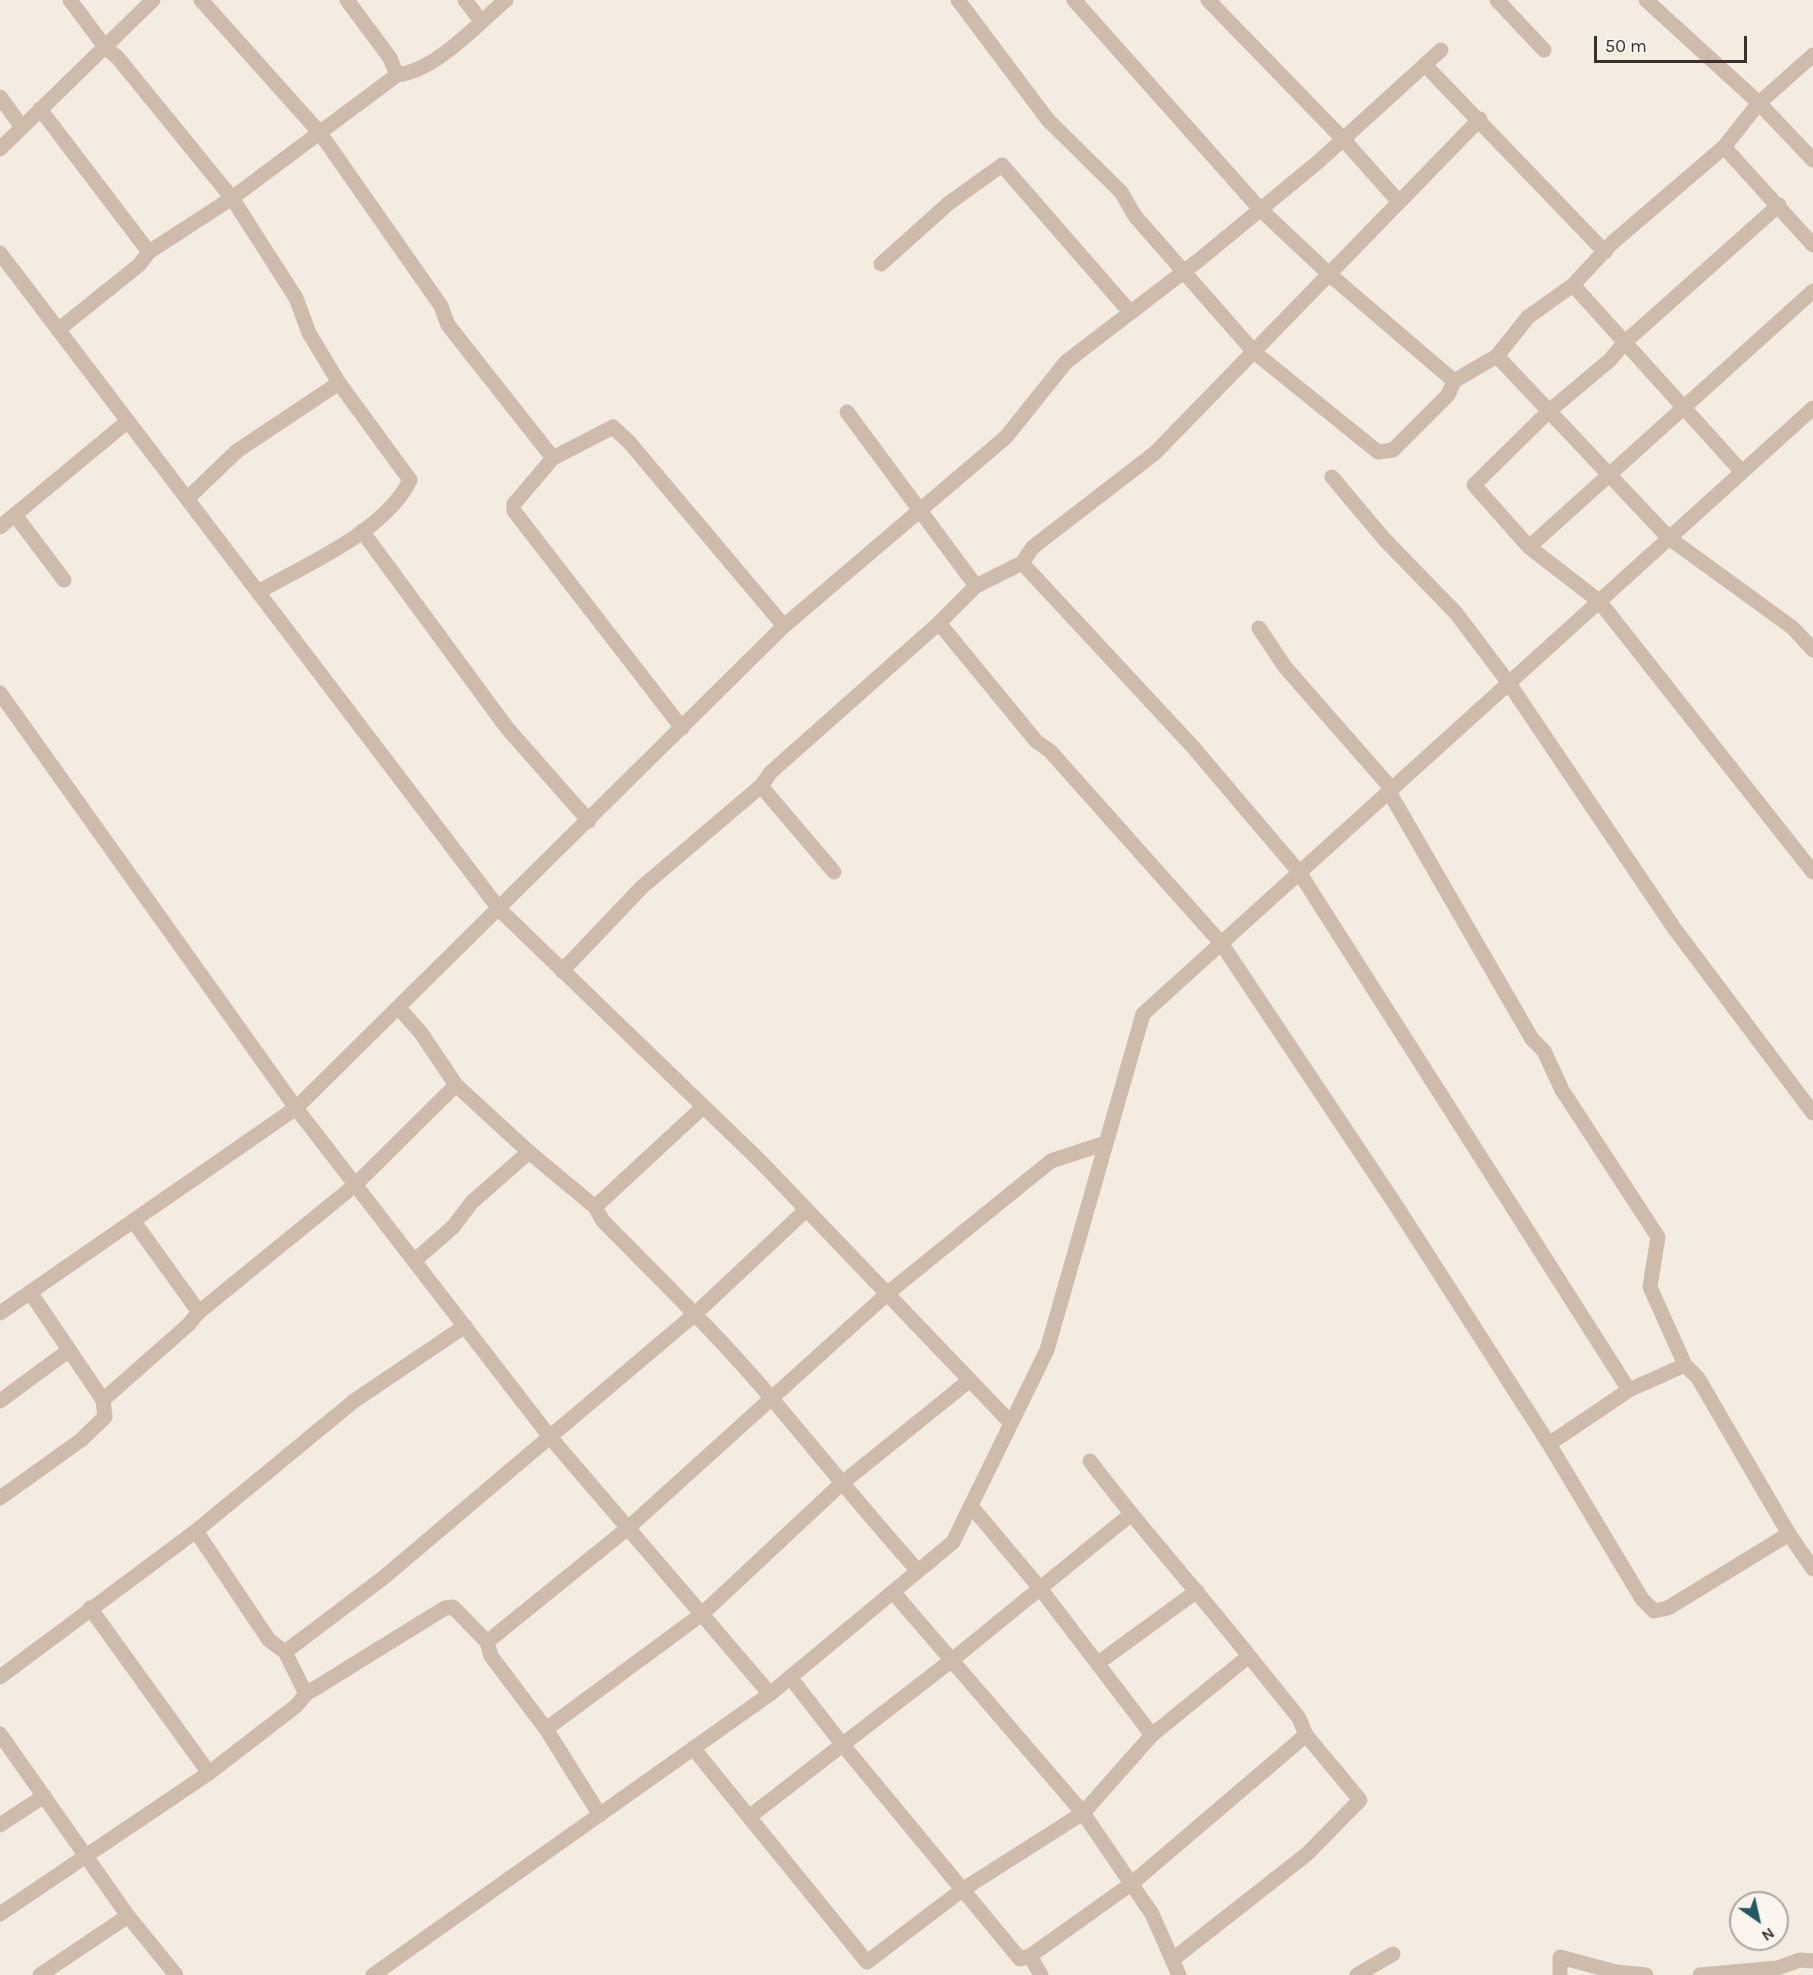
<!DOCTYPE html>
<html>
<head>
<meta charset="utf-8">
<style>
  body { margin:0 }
  #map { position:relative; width:1813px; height:1975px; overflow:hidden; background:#f4ebe1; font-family:Karla,sans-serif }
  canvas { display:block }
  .north { position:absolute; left:1729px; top:1891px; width:60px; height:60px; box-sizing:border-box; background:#fbf5ee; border:2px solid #aea6a0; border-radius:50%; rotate:146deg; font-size:16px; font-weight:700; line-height:24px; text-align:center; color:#3b302b }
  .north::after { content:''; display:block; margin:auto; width:21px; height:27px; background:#1f5a5e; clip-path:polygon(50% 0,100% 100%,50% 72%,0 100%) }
  .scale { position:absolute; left:1594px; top:36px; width:153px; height:27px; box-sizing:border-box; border:3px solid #3b302b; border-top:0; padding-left:8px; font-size:18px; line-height:21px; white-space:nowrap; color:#3b302b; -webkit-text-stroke:4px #fbf5ee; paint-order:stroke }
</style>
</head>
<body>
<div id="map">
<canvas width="1813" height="1975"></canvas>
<div class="north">N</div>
<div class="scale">50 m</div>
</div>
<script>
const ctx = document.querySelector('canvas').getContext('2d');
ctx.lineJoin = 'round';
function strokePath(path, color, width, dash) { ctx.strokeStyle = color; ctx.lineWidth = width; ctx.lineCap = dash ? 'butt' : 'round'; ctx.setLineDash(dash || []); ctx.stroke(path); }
strokePath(new Path2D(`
  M70,0L105,47L118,58L232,198L296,298L309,333L339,383L410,480C386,531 305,565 258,592
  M201,0L320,133L441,306L448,325L553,458
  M347,0L390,58L397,75
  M465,0L481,21
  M958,0L1048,120L1121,192L1135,216L1254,352L1378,452L1393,450L1448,395L1454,381L1497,356L1528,317L1573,285L1612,243L1724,147L1759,103L1813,55
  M1074,0L1260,209L1329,274L1454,381
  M1208,0L1343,139L1399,202
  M1497,0L1544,50
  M1646,0L1759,103L1813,160
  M1425,65L1605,252
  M0,97L22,127
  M40,109L149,252
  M1724,147L1813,245
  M0,149L153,0
  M1779,205L1624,343L1610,360L1548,412L1474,485L1529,547L1599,601L1813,872
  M0,253L500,910L760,1161L1011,1423
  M881,264L949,203L1002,165L1130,312
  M1573,285L1742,472
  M58,330L139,265L149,252L232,198L397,75C437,70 476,25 506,0
  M1497,356L1669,538L1793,628L1813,650
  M847,412L976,586
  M1332,477L1385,540L1456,613L1508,682L1674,928L1813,1113
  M187,499L237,451L339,383
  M15,515L64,580
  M0,527L128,421
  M362,531L507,728L589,821
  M1529,547L1813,291
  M1022,563L1193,747L1299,872L1629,1390
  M939,623L1036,741L1050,751L1221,943L1397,1207L1549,1444L1642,1599L1654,1611L1668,1608L1789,1534
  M1259,628L1285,667L1391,788L1392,797L1532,1039L1544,1051L1562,1090L1658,1237L1650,1287L1685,1365L1698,1378L1789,1534L1813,1569
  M0,693L296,1108L550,1437L770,1694
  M682,728L514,511V504L553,458L613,427L629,442L784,626
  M761,786L834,872
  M562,971L642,887L761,786L771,772L939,623L976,586L1022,563L1033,547L1155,453L1480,119
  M399,1008L421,1033L456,1085L529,1152L595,1207L603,1221C661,1280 720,1337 773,1400C821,1457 868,1515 918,1571
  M595,1207L703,1107
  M134,1222L199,1312
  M414,1261L453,1227L472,1202L529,1152
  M0,1313L296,1108L784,626L1006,437L1066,362L1199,260L1318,162L1441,50
  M103,1400L188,1325L199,1312L355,1185L456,1085
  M0,1401L68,1351
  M1549,1444L1629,1390L1685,1365
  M0,1498L81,1440L105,1417L103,1400L30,1292
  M971,1506L1039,1587L1152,1735
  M196,1531L269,1640L285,1652L306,1694
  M893,1592L1083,1813L1152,1914L1179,1975
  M90,1608L209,1773
  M487,1642L628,1528L888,1293L1051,1161L1106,1143
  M285,1652L383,1578L695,1314L806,1210
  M1098,1663L1197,1591
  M0,1677L196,1531L354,1401L465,1326
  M790,1677L842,1744L1020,1959L1030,1956L1131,1884L1306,1735
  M546,1729L702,1614L841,1484L970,1380
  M0,1734L128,1916L176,1975
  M693,1748L867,1962L962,1890L1083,1813L1152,1735L1249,1656C1197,1590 1140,1528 1090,1461
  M749,1817L952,1660L1130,1515
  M0,1825L44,1796
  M0,1914L209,1773L296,1706L306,1694L445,1608L453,1607L487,1642L491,1656L546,1729L600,1815
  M1030,1956L1041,1975
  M1172,1960L1307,1854L1360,1800L1306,1735L1299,1718L1249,1656
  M40,1975L128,1916
  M373,1975L770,1694L953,1542L1047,1350L1143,1014L1813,408
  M1357,1975L1393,1954
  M1560,1975V1957L1616,1972L1646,1975
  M1700,1975L1777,1968L1800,1960L1813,1961`), '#cdbbac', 15);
</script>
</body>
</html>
